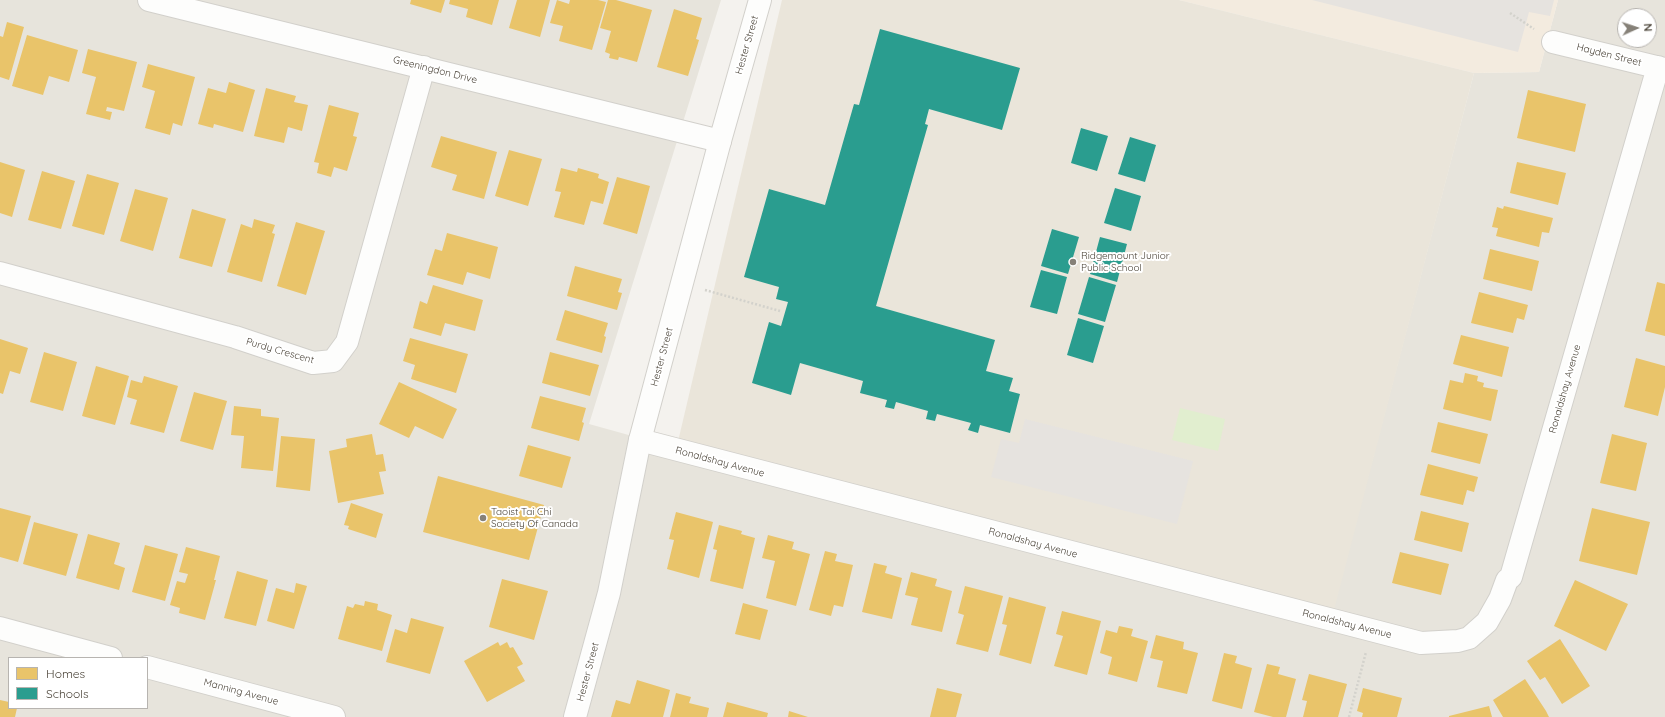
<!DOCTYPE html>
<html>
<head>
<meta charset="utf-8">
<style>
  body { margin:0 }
  #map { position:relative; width:1665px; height:717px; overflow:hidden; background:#f4f2ee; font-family:Quicksand,sans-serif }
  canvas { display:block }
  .legend { position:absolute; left:8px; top:657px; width:140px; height:52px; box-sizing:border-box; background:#fff; border:1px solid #b7b4b0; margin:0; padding:5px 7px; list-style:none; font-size:12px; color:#4b4439 }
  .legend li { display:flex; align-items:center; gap:8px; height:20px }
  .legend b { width:20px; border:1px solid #b7b4b0 }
  .north { position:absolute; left:1617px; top:8px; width:40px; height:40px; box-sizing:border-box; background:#fff; border:1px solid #b7b4b0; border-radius:50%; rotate:87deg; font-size:11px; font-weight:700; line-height:16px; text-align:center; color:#4b4439 }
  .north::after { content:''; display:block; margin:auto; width:14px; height:18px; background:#868178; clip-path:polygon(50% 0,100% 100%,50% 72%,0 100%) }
</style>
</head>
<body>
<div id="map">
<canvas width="1665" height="717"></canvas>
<ul class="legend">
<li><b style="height:11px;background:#e9c46a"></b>Homes</li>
<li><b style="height:11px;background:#2a9d8f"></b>Schools</li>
</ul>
<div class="north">N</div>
</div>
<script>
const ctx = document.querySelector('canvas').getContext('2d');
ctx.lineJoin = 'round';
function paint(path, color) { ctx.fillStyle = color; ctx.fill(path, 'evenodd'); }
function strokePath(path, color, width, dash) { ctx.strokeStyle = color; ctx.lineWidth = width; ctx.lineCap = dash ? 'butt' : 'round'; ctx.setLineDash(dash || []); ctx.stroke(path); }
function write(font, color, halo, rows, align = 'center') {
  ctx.font = font + ' Quicksand,sans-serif'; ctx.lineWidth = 4; ctx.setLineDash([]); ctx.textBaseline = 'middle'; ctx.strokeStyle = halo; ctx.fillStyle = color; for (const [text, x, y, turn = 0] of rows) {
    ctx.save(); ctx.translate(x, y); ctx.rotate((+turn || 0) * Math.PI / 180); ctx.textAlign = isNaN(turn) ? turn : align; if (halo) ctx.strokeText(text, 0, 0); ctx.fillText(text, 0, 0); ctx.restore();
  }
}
paint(new Path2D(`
  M0,0H721L589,424L1328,629L1474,73L1539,72L1558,0H1665V717H0ZM1625,16H1649V40H1625ZM9,658H147V708H9Z`), '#e7e4dc');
paint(new Path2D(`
  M1179,0H1558L1539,72L1474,73Z`), '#f3ebdf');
paint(new Path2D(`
  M782,0H1179L1474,73L1329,629L676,450Z`), '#eae5da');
paint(new Path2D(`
  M1180,408L1225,419L1218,451L1172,440Z`), '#e1eecf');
paint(new Path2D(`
  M1312,0H1554L1550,16L1529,12L1518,52Z
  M1025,419L1193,461L1177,524L991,477L1001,439L1019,443Z`), '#e6e3df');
paint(new Path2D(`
  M411,0H445L441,13L410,4Z
  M450,0H499L492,25L466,17L468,9L449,4Z
  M517,0H550L540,37L509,28Z
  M557,0L569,4L570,0H598L606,2L592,50L559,41L563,26L550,23Z
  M608,0H616L652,10L637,62L619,57L618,60L609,58L610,54L605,52L611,31L600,28Z
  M674,9L702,18L696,39L699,40L688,76L657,67Z
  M7,22L24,27L9,80L0,77V36L3,37Z
  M27,35L78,50L69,82L49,76L43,95L12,86Z
  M88,49L137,62L124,111L107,107L106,111L112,112L110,120L86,114L96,77L82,73Z
  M148,64L195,77L182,126L173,123L170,135L145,128L155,91L142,87Z
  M229,82L255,90L243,132L214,124L213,128L198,124L208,88L226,93Z
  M266,88L296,96L294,102L308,105L302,131L288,127L284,143L254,136Z
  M1528,90L1586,104L1575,152L1517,138Z
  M329,105L359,113L353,136L357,137L347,171L334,167L331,177L317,173L319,163L314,162Z
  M441,136L497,152L484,199L452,190L457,175L431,167Z
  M509,150L542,159L528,206L495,196Z
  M0,162L25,170L12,217L0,213Z
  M1517,162L1566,173L1558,205L1510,193Z
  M561,168L577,172L578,168L599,174L598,178L609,182L603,204L591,201L584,225L554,217L561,192L555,191Z
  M42,171L75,181L61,229L28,220Z
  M87,174L119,183L104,235L72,226Z
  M617,177L650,186L637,234L603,224Z
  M135,189L168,198L153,251L120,241Z
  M1504,206L1553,218L1549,233L1542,232L1539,247L1496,236L1498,228L1492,227L1497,207L1503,209Z
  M192,209L226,219L212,267L179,258Z
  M254,219L275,225L272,233L275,234L262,282L227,272L241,224L252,228Z
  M296,222L325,231L306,295L277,286Z
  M447,233L498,247L490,279L467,272L463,285L427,275L435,249L442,251Z
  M1490,249L1539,261L1532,291L1483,279Z
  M575,266L622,279L618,292L622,293L617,310L567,296Z
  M1657,282L1665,284V336L1645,331Z
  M433,285L483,300L475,331L445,323L441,336L413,328L420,301L427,304Z
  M1479,292L1528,305L1524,320L1517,318L1513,333L1471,323Z
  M565,310L608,323L604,336L606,337L602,353L556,340Z
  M1461,335L1509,347L1502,377L1453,364Z
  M410,338L468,354L456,393L411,379L415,365L403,361Z
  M0,339L28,348L20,374L10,371L3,394L0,393Z
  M44,352L77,362L63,411L30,402Z
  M550,352L599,365L590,396L542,383Z
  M1636,358L1665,366V387L1658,416L1624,407Z
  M96,366L129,376L115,425L82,416Z
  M1465,373L1478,376L1477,381L1484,383L1483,387L1498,390L1491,421L1443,409L1450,380L1463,383Z
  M144,376L178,386L164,433L130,424L137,400L127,397L131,380L142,383Z
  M399,382L457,409L443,439L415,426L409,438L379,424Z
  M194,392L227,401L213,450L180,441Z
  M540,396L586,408L582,422L584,423L579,441L531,428Z
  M234,406L261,409V416L279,418L273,471L241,468L244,436L231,435Z
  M1438,422L1488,434L1480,464L1431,452Z
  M372,434L376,455L383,454L386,471L379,472L384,494L338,503L329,451L347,447L346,439Z
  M1612,434L1647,443L1636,491L1600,483Z
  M281,436L315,439L310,491L276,487Z
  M528,445L571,457L562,488L519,476Z
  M1428,464L1478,477L1474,492L1467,490L1463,505L1420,495Z
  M438,476L544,505L529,560L423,532Z
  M351,503L383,514L376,538L348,529L349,526L344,525Z
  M0,508L31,516L18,562L0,557Z
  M1592,508L1650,522L1637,575L1579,561Z
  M1421,511L1469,523L1462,552L1414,540Z
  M676,512L713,522L699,578L667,569L674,540L669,539Z
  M34,522L78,534L66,576L23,564Z
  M719,525L742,531L741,534L755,538L743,589L710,581L717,550L713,549Z
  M88,534L120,543L114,564L125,568L119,590L76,578Z
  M768,535L794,542L792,549L810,554L796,606L766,598L775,561L762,558Z
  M145,545L178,554L165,601L132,592Z
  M186,547L220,556L214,580H216L205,620L179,613L180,608L170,605L177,581L185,583L188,574L179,572Z
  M825,551L837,554L835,561L853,565L843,607L834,605L831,616L809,610Z
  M1400,552L1449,564L1441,595L1392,583Z
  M874,563L887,566L885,573L902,578L892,619L862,612Z
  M237,571L268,580L256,626L224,618Z
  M911,572L937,579L935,586L952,591L942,632L911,625L918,598L905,595Z
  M502,579L548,591L534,640L489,627Z
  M1575,580L1628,604L1606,651L1554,626Z
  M296,583L307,586L294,629L267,621L276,588L294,593Z
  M965,586L1003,596L988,652L956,644L964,615L958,613Z
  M1009,597L1046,607L1031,664L999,655L1007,625L1002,624Z
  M365,601L378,604L377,610L392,615L382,651L338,639L347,606L353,608L355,604L364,606Z
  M743,603L768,610L760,640L735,634Z
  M1062,611L1101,621L1087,675L1054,666L1063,636L1056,634Z
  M411,618L444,627L430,674L386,662L395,629L407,633Z
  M1119,626L1133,629L1131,636L1148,641L1137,682L1108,674L1112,657L1100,653L1106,630L1117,633Z
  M1156,635L1184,642L1183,649L1198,653L1187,694L1157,687L1163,661L1150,658Z
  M1560,639L1590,686L1562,704L1545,677L1540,680L1527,661Z
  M498,642L500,646L507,642L510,648L513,647L523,664L517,667L525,681L487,702L464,661Z
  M1224,653L1237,656L1235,663L1252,668L1242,709L1212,701Z
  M1267,664L1280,667L1278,674L1296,679L1286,717H1273L1254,712Z
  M1309,674L1347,684L1338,717H1303L1307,701L1302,700Z
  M1525,679L1546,711L1549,717H1503L1493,700Z
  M637,680L670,690L663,717H611L616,700L630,704Z
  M937,688L962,694L956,717H930Z
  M1363,688L1402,698L1397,717H1362L1363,713L1357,711Z
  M676,693L691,697L689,703L709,708L707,717H670Z
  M0,700L9,702V708H17L15,717H0Z
  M727,702L768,713L767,717H723Z
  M1489,706L1492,717H1449V716Z
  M789,711L808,717H788Z`), '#e9c46a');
paint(new Path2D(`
  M880,29L1020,68L1002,130L929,109L925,124L928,125L876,306L995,340L986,371L1013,378L1009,391L1020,394L1010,433L980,425L978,433L968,430L971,423L937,414L935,421L926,419L928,411L896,402L894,409L885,407L887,400L860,393L863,381L800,363L791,395L752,383L769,322L781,326L788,302L776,299L779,287L744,277L769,189L825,205L854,104L859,105Z
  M1081,128L1108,136L1097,171L1071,163Z
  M1130,137L1156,145L1145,182L1118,174Z
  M1115,188L1141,196L1131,231L1104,223Z
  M1052,229L1079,237L1068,274L1041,266Z
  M1100,237L1127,244L1117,282L1090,274Z
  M1041,270L1067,277L1057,314L1030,307Z
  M1089,277L1116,285L1105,322L1078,314Z
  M1078,318L1104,326L1093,363L1067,355Z`), '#2a9d8f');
const minor = new Path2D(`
  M149,0L720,141
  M1553,42L1665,69
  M0,273L235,337L313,363L333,361L347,342L424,67
  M640,440L1421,643L1458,641L1469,638L1487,622L1500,599L1507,580L1511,577L1658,67
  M0,628L111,658
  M147,667L334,717`);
const tertiary = new Path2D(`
  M575,717L609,593L640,440L720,141L760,0`);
strokePath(minor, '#d2d0cb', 24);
strokePath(tertiary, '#d2d0cb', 24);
strokePath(new Path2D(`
  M1510,13L1534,29
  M705,290L780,311
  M1349,717L1366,652`), '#d3d2cc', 2.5, [2, 2]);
strokePath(minor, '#fdfdfc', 22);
strokePath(tertiary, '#fdfdfc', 22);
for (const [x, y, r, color] of [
  [1073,262,4,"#868178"],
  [483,518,4,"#868178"]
]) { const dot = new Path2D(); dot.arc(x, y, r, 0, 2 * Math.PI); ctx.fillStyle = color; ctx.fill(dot); strokePath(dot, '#fff', 1.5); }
write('10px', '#4b4439', '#fff', [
  ["Hester Street",747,45,-74],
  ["Hayden Street",1609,55,14],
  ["Greeningdon Drive",435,70,14],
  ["Purdy Crescent",280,351,16],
  ["Hester Street",662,357,-75],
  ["Ronaldshay Avenue",1565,389,-74],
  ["Ronaldshay Avenue",720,462,15],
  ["Ronaldshay Avenue",1033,543,15],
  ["Ronaldshay Avenue",1347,624,14],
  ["Hester Street",588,672,-75],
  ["Manning Avenue",241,692,15]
]);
write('10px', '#4b4439', '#fff', [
  ["Ridgemount Junior",1081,256],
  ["Public School",1081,268],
  ["Taoist Tai Chi",491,512],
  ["Society Of Canada",491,524]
], 'left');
</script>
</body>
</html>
